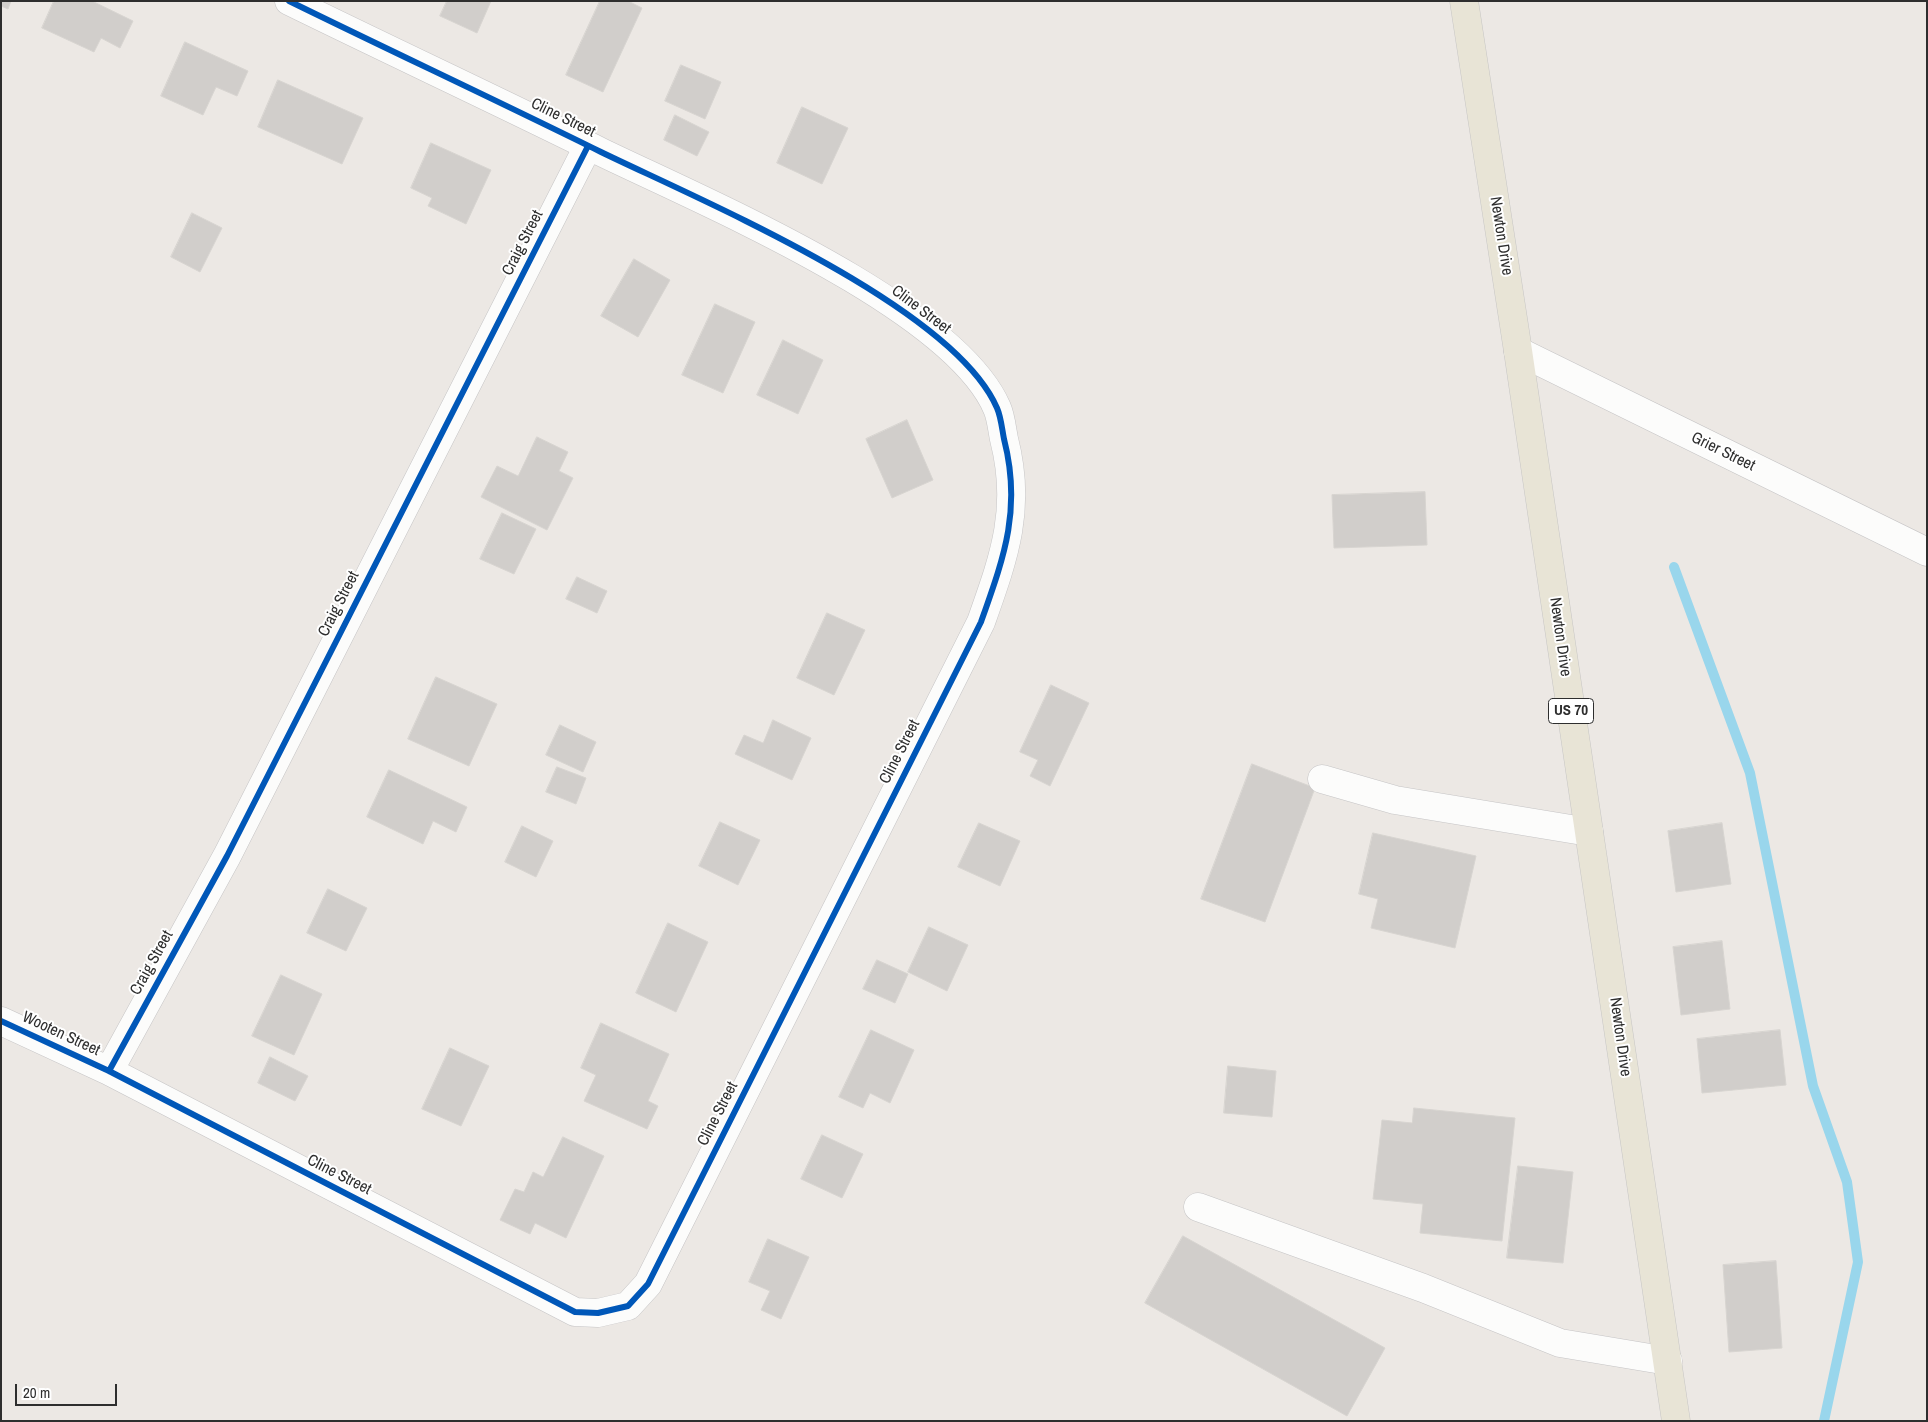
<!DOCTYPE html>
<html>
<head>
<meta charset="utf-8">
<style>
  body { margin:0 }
  #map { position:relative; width:1928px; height:1422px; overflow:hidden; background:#ece8e4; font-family:"Archivo Narrow",sans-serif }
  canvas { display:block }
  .frame { position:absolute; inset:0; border:2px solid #2e2e2e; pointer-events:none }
  .scale { position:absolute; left:15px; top:1384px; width:102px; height:22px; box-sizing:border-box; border:2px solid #2e2e2e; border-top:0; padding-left:6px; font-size:15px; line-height:18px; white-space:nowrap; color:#2e2e2e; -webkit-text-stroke:4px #fff; paint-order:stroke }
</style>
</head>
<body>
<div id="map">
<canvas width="1928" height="1422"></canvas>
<div class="frame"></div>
<div class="scale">20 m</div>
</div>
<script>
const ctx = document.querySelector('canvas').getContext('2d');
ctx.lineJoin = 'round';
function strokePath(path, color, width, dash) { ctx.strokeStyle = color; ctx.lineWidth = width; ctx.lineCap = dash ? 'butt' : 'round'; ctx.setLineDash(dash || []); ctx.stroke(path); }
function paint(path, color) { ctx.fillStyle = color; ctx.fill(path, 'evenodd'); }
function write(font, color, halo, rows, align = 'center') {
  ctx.font = font + ' "Archivo Narrow",sans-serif'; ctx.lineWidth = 4; ctx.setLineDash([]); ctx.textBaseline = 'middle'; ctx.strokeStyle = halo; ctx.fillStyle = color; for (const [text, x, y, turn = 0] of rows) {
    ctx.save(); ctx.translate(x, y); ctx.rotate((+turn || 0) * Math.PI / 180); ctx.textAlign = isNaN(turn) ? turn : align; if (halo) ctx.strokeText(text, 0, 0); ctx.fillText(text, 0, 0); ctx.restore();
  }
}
strokePath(new Path2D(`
  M1674,567L1750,773L1813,1086L1847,1182L1858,1262L1824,1421`), '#99d6ec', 10);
const building = new Path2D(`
  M1,1H11L8,9L1,6Z
  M54,1H92L133,21L120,48L101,38L94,52L42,28Z
  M447,1H491L477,33L440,16Z
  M600,1H628L642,8L603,92L566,75Z
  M185,42L248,71L237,96L216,87L203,115L161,96Z
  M681,65L721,82L705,119L665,101Z
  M278,80L363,118L342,164L258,127Z
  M802,107L848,128L822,184L777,163Z
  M675,115L709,132L697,156L664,140Z
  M431,143L491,170L466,224L428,206L432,198L411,188Z
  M192,213L222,228L200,272L171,257Z
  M634,259L670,280L638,337L601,316Z
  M715,304L755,322L723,393L682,375Z
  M783,340L823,360L798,414L757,395Z
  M907,420L933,480L892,498L866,439Z
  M537,437L568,452L559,471L573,478L547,530L481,497L497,466L518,476Z
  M1425,492L1427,545L1334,548L1332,495Z
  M502,513L536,529L514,574L480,559Z
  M577,577L607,591L597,613L566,599Z
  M827,613L865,630L834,695L797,678Z
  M436,677L497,704L469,766L408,739Z
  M1051,685L1089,703L1050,786L1030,776L1038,760L1020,752Z
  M773,720L811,738L792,780L735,754L744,735L763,743Z
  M560,725L596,742L583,772L546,755Z
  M1252,764L1315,788L1265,922L1201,899Z
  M557,767L586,778L576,804L546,792Z
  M389,770L467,807L456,832L433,821L423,844L367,817Z
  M720,822L760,840L738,885L699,866Z
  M979,823L1020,841L1000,886L958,867Z
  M1722,823L1731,884L1676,892L1668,831Z
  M522,826L553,841L536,877L505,862Z
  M1373,833L1476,856L1455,948L1371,928L1378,899L1359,894Z
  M328,889L367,908L346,951L307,933Z
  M668,923L708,942L676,1012L636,993Z
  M929,927L968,945L947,991L908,972Z
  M1722,941L1730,1009L1681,1015L1673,947Z
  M877,960L908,974L895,1003L863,989Z
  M281,975L322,994L294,1055L252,1036Z
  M601,1023L669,1054L648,1101L658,1106L647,1129L584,1101L596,1075L581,1068Z
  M871,1030L914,1050L890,1103L870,1093L863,1108L839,1097Z
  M1780,1030L1786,1085L1702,1093L1697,1039Z
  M450,1048L489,1066L461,1126L422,1109Z
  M270,1057L308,1076L295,1101L258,1083Z
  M1228,1066L1276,1071L1272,1117L1224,1113Z
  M1414,1108L1515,1118L1502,1241L1420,1233L1423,1204L1373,1199L1382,1120L1412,1123Z
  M822,1135L863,1154L842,1198L801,1179Z
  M563,1137L604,1156L566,1238L535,1223L530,1234L500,1220L515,1189L524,1192L533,1172L543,1177Z
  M1518,1166L1573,1172L1563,1263L1507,1258Z
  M1183,1236L1385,1348L1347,1416L1145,1303Z
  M768,1239L809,1257L781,1319L761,1310L770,1291L749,1282Z
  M1776,1261L1782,1348L1729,1352L1723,1265Z`);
paint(building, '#d1cecb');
strokePath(building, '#d7d4d0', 1);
const minor = new Path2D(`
  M1518,351L1927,552
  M1322,779L1395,800L1589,832
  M1,1021L109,1071L575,1312L598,1313L628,1306L648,1284L981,622C1004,557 1022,509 1004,439C1002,429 1001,417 997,408C953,306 702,201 601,152C498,101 393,52 289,1
  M109,1071L227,856L588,146
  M1198,1207L1423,1288L1560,1343L1668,1361`);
const major = new Path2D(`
  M1464,1L1518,351L1676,1421`);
strokePath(minor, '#c5c4c5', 29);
strokePath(major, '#c6c5c4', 29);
strokePath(minor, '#fcfcfb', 28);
strokePath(major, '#e8e4d6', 28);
strokePath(new Path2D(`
  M1,1021L109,1071L575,1312L598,1313L628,1306L648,1284L981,622C1004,557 1022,509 1004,439C1002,429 1001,417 997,408C953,306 702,201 601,152C498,101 393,52 289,1
  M109,1071L227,856L588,146`), '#0057b8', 6);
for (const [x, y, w] of [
  [1571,711,45]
]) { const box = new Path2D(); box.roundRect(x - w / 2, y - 12.5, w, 25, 4); ctx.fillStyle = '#fff'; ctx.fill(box); strokePath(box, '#2e2e2e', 1); }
write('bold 15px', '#2e2e2e', null, [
  ["US 70",1571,711]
]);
write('16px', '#2e2e2e', '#fff', [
  ["Cline Street",563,118,26],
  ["Newton Drive",1501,236,81],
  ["Craig Street",523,243,-63],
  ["Cline Street",921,310,37],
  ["Grier Street",1723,452,26],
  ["Craig Street",339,604,-63],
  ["Newton Drive",1560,637,82],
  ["Cline Street",900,752,-63],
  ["Craig Street",152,963,-61],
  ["Wooten Street",61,1034,25],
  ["Newton Drive",1620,1037,82],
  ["Cline Street",718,1114,-63],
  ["Cline Street",339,1175,27]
]);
</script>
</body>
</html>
